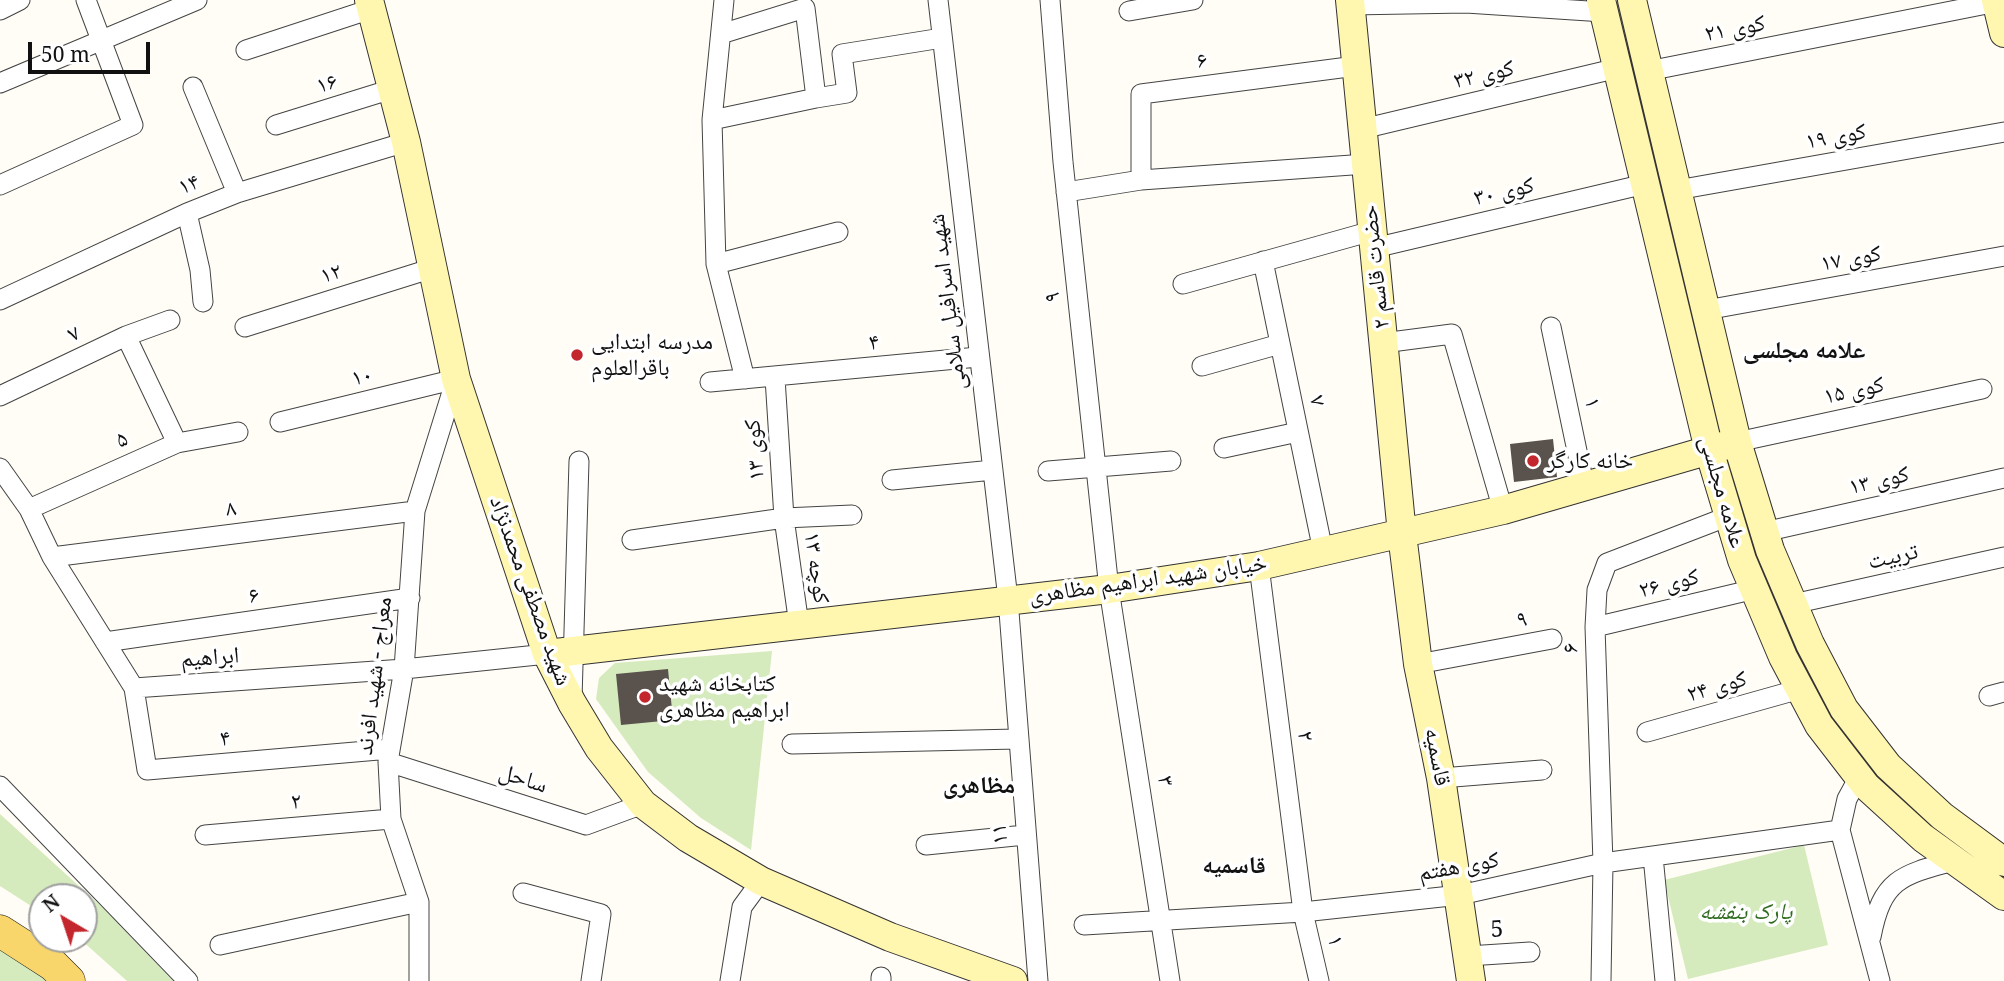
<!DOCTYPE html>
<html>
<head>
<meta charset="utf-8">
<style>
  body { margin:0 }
  #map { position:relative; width:2004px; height:981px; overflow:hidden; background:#fffdf5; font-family:"Noto Serif",serif }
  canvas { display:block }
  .north { position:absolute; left:28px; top:883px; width:70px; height:70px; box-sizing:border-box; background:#fff; border:2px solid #a0a0a0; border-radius:50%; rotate:321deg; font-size:19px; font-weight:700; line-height:28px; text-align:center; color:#111 }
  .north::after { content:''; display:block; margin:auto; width:24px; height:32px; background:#c4262e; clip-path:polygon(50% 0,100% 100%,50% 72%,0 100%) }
  .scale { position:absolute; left:28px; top:42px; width:122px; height:32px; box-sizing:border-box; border:4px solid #111; border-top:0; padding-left:9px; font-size:21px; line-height:24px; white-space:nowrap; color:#111; -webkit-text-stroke:5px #fff; paint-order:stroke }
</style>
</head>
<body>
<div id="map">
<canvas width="2004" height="981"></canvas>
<div class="north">N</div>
<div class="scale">50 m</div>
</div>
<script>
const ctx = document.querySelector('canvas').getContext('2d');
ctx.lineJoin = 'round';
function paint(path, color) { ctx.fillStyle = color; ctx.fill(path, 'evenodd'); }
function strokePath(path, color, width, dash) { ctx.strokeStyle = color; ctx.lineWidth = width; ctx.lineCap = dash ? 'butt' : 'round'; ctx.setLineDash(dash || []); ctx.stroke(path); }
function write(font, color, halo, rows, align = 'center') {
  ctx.font = font + ' "Noto Serif","Noto Naskh Arabic",serif'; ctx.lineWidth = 7; ctx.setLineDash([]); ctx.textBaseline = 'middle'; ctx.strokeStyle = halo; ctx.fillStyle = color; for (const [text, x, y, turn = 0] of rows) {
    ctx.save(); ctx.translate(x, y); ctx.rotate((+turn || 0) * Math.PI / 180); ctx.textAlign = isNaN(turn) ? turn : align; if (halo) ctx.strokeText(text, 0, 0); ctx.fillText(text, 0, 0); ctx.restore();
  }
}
paint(new Path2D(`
  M772,651L751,850L701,818L648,772L596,699L599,678L615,663Z
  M0,814L103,908L173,981H127L80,939H84V897H42V913L0,886Z
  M1804,845L1828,945L1688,979L1664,880Z
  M0,946L52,981H0Z`), '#d5ebbd');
paint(new Path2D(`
  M1553,439L1557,477L1514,482L1510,444Z
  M668,669L673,720L621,725L616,674Z`), '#5a524d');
const street = new Path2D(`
  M724,0L712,120L716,264L745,379
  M938,0L1008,599L1038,981
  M1050,0L1063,162L1109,589L1170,981
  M1350,5L1466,3L1604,12
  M0,10L20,0
  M1129,11L1193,0
  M246,50L371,9
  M1648,71L1997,2
  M0,83L197,0
  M193,87L237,193
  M816,98L847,93L842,54L942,38
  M712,120L816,98L805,8L721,34
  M276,125L392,89
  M1362,129L1618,68
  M1141,180V94L1356,66
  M0,185L133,125L86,0
  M1677,190L2004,132
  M1066,192L1141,180L1366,164
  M187,213L200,270L203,302
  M1374,248L1645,184
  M1263,261L1323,551
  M716,264L838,232
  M1183,284L1372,231
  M0,300L187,213L237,193L406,142
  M1706,310L2004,256
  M245,327L433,268
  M1551,327L1585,489
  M126,336L177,443
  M1383,343L1452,334L1503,510
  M1202,366L1280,344
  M775,378L784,518L799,625
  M710,382L978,357
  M0,396L126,336L170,320
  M280,422L456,379
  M1737,442L1982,389
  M1224,448L1298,432
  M0,468L29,509L52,557L134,688L147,770L390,749
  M1048,471L1171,461
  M892,480L993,470
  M29,509L177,443L238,432
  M1764,532L2004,478
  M632,540L784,518L852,515
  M52,557L415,511
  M1259,566L1303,912L1319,981
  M1793,604L2004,557
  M1595,627L1755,589
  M105,642L410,598
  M1418,664L1552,639
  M134,688L404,669L547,654
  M1989,696L2004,692
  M572,699L579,461
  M1647,732L1800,689
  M792,744L1017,739
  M388,762L586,825L643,804
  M1859,777L1847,799L1840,830L1880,981
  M1441,778L1542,770
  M0,786L188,981
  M205,835L391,819
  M926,845L1025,835
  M1653,856L1665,981
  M523,893L601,914L591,981
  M1084,925L1303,912L1460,895L1603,863L1840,830
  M1871,937C1882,880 1900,875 1953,861
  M220,945L419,902
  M1468,956L1530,952
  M419,981V902L391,819L388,762L404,669L415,511L456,379
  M730,981L742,907L761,881
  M881,981V977
  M1601,981L1603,863L1595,627L1597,590L1607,563L1729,516`);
const secondary = new Path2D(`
  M369,0L406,142L456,379L547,654L572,703L599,748L643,804L688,838L761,881L890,937L1013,981
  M1350,0L1402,534L1418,664L1441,778L1471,981
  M1601,0L1709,450L1742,560L1783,657L1819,725L1866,786L1923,838L2004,896
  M1632,0L1737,442L1770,550L1810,644L1844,709L1888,766L1942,816L2004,862
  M1996,0L2004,33
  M547,654L1109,589L1259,566L1503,510L1737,442`);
const primary = new Path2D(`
  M0,931L53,965L69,981`);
strokePath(street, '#444', 21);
strokePath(secondary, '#333', 30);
strokePath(primary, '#222', 33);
strokePath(street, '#fff', 19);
strokePath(secondary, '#fff6b0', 28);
strokePath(primary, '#f9d66b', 32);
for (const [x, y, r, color] of [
  [577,355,7,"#c4262e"],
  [1533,461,7,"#c4262e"],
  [645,697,7,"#c4262e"]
]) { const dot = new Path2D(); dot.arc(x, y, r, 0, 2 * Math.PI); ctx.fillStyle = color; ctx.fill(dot); strokePath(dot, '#fff', 2.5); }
write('23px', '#111', '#fff', [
  ["کوی ۲۱",1735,29,-11],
  ["۶",1202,61,-7],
  ["کوی ۳۲",1484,75,-13],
  ["۱۶",327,84,-17],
  ["کوی ۱۹",1836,137,-10],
  ["۱۴",189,185,-21],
  ["کوی ۳۰",1504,192,-13],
  ["کوی ۱۷",1851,259,-10],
  ["۲ حضرت قاسم",1376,267,-96],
  ["۱۲",331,274,-17],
  ["۹",1053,297,-96],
  ["شهید اسرافیل سلامی",948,302,-97],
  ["۷",74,334,-26],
  ["۴",874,343,-6],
  ["۱۰",362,377,-14],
  ["کوی ۱۵",1854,391,-12],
  ["۷",1317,401,78],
  ["۱",1592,403,78],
  ["۵",122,440,-23],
  ["کوی ۱۳",755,450,-94],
  ["کوی ۱۳",1879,481,-13],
  ["علامه مجلسی",1722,492,74],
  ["۸",231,509,-7],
  ["تربیت",1893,557,-13],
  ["کوچه ۱۳",816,568,82],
  ["خیابان شهید ابراهیم مظاهری",1148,580,-8],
  ["کوی ۲۶",1669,584,-14],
  ["شهید مصطفی محمدنژاد",530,591,70],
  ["۶",254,596,-8],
  ["۹",1522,620,-10],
  ["۶",1571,648,-92],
  ["ابراهیم",210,658,-4],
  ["معراج - شهید افرند",375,676,-83],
  ["کوی ۲۴",1717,687,-16],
  ["۲",1305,736,83],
  ["۴",225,739,-5],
  ["قاسمیه",1437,757,79],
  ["ساحل",523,779,18],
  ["۳",1165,781,81],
  ["۲",296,802,-5],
  ["۱۱",1000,834,-95],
  ["کوی هفتم",1459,867,-10],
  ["5",1497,930,-4],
  ["۱",1335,941,77]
]);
write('23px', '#111', '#fff', [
  ["مدرسه ابتدایی",591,342],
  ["باقرالعلوم",591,368],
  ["خانه کارگر",1547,461],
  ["کتابخانه شهید",659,684],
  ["ابراهیم مظاهری",659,710]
], 'left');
write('italic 23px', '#2f6b1f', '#fff', [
  ["پارک بنفشه",1746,912]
]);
write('bold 24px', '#111', '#fff', [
  ["علامه مجلسی",1804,351],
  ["مظاهری",979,786],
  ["قاسمیه",1234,866]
]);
</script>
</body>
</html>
